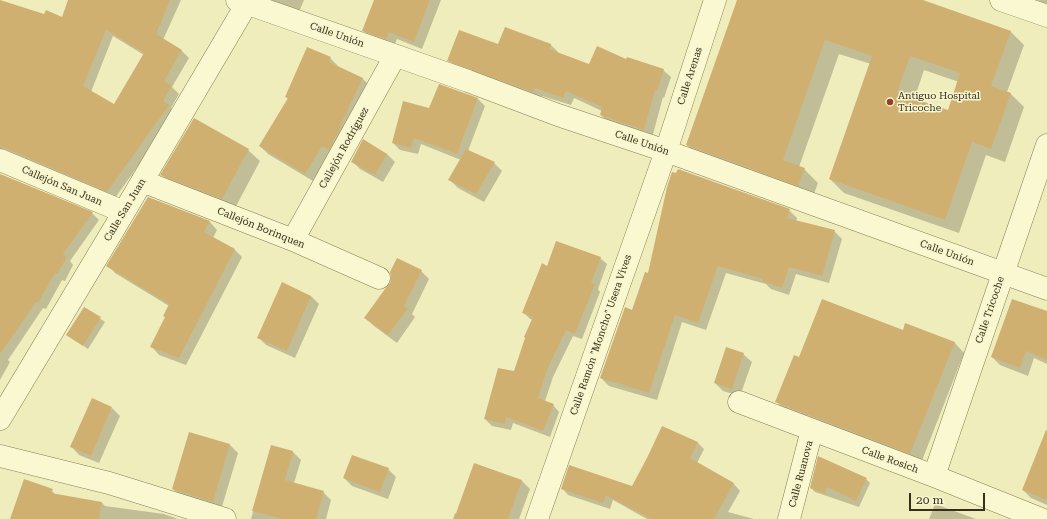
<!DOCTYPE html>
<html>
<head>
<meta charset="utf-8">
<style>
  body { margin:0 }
  #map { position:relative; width:1047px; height:519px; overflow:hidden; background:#f0edbd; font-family:"Roboto Serif",serif }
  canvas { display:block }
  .scale { position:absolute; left:909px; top:493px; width:76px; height:18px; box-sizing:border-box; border:2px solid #372f1b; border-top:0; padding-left:5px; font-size:12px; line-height:14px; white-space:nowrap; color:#372f1b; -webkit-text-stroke:3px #f7f5cd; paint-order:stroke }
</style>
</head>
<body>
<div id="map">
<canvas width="1047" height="519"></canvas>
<div class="scale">20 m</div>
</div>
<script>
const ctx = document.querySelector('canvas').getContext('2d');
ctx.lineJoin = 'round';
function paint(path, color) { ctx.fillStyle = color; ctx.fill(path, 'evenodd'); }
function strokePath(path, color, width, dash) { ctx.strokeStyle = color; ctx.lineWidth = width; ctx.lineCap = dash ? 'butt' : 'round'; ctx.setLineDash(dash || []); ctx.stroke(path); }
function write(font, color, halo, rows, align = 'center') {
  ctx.font = font + ' "Roboto Serif",serif'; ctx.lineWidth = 3; ctx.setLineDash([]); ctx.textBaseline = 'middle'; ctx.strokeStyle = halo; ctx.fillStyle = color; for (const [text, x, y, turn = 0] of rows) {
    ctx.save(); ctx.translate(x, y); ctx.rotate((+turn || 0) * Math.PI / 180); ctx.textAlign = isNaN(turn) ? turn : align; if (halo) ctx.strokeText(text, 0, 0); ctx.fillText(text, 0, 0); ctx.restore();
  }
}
paint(new Path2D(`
  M69,0H181L163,40L182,51L189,58L172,87L179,94L171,108L176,113L115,198L0,157V1L44,16L63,19ZM113,36L144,55L114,106L91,92Z
  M267,0H304L299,12Z
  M375,0H441L422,49L397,39L394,46L371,38L363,30Z
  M738,0H920L1010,31L1024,45L1007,92L1010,93L1024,107L1005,162L986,155L959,233L844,193L830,179L871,64L839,54L799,167L804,169L818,183L812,199L701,159L687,145ZM924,70L959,82L948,111L914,100Z
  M1037,0H1047V4Z
  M550,44L558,52V54L589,66L627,61L663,70L671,77L664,98L663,97L652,138L608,123L601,115L602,111L574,98L571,105L542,96L541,99L456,68L449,60L499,45Z
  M330,58L338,66V67L363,79L371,87L313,181L268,154L260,146L288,99L286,97Z
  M440,85L478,99L485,106L468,151L494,163L502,171L484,202L458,188L450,180L461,160L421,144L418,154L400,150L393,143L430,109Z
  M363,141L387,154L395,162L383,182L360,169L352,161Z
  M248,150L260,161L234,210L173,186L162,175Z
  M0,175L92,213L99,220L70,261L73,265L65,281L62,280L46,309L43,308L8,360L10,362L0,380Z
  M148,198L210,222L217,230L213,238L235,250L242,257L186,365L159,355L152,347L166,318L169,306L115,273L108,265Z
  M789,210L797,218L796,221L834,231L842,239L829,283L796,274L789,295L771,289L766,284L726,273L706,330L682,322L657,400L609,386L601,378L649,274Z
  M600,258L607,264L598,289L600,292L582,339L573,336L553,377L545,401L553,405L559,412L550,437L513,423L511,430L492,426L485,419L515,372L533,320L530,319L523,312L548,267Z
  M421,271L429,279L412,314L415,317L397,343L374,326L366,318Z
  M311,296L319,304L295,358L266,345L258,337Z
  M85,308L105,322L88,349L68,335Z
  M1047,312V364L1034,358L1028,376L1000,365L992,357Z
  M903,331L954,342L964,353L921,463L786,412L776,401L799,358Z
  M743,354L752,362L740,396L723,391L715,383Z
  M112,408L120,416L99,463L79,455L71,446Z
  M663,427L698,443L704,449L697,463L734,484L740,491L728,512L754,519H647L613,500L610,509L568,495L562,488H632Z
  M1047,430V505L1031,498L1023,490Z
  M190,433L230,445L238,453L221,510L181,497L173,489Z
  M271,446L293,452L301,460L294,483L323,492L331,500L326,519H251Z
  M475,464L522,481L530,489L519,519H453L455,513L457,514Z
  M388,469L396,477L388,499L352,486L344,478Z
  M866,479L870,483L859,507L815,492L811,488Z
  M23,484L52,491L56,495L102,503L105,506L164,514L178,519H12Z
  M935,504L976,519H929Z`), '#0003');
paint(new Path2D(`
  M0,0L44,14L46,10L62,17L68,0H170L156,34L182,50L164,81L172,86L163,101L169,105L107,192L5,148H0ZM106,30L144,53L114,104L83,86Z
  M374,0H430L414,42L389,32L386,39L362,31Z
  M737,0H923L1011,31L991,86L1011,93L991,149L972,142L945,220L829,179L872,56L825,40L783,160L805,168L798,186L686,145ZM910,56L960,73L948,110L897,93Z
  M505,27L551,44L549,49L589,64L597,46L626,59L627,57L664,69L657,91L655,90L644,130L600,115L602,107L566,91L563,98L535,88L533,92L447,61L459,30L498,44Z
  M307,47L331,57L329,62L363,78L340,126L341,127L329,150L322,146L305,174L259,146L288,98L285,97Z
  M439,84L478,98L457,154L414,138L411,148L392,143L403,101L429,108Z
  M194,118L249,149L222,199L160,175Z
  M363,139L387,154L375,175L351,162Z
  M466,149L495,162L476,194L448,180Z
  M678,169L790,209L787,218L835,230L822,276L789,267L782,288L762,281L763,279L718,266L698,323L675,315L649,393L600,378L625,307L632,310L645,272L648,273L667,187L672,172L676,173Z
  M0,174L93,212L63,254L67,257L57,274L55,273L38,303L36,302L0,354Z
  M148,197L210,221L204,232L235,249L179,358L150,347L165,317L163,316L169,304L106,266Z
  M556,241L601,257L591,283L595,284L575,334L566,330L547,370L538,398L554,404L543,431L506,417L505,424L484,419L498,368L514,371L525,338L524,337L533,317L522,313L542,263L547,266Z
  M397,258L422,270L404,306L408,308L388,335L364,318L385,289L390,283L391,277L390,272Z
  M282,282L311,296L287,351L257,338Z
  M822,299L903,330L905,323L955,342L910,454L775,402L794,355L799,357Z
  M1012,299L1047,311V360L1026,351L1020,368L991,357Z
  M84,307L101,317L83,346L66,335Z
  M726,347L744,353L732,389L714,383Z
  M92,398L112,407L91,456L70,447Z
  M662,426L698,442L690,458L734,483L714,519H651L606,495L603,503L561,489L569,465L632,486L647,458Z
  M1046,430L1047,431V500L1022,490Z
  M189,432L230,444L213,502L172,489Z
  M271,445L293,451L285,480L324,491L316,519H282L252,511Z
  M352,455L389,468L380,492L343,478Z
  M818,456L867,478L856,501L827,487L825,494L810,488Z
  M474,463L522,480L508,519H454Z
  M24,479L53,489L51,493L102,502L99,519H10Z`), '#d0b071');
const minor = new Path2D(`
  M237,0L468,81L558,115L666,151L1047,289
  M1001,0L1047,16
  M0,160L124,212
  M142,181L293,240L379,278
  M293,240L395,56
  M739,402L934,476L1041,519
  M0,419L124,212L249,0
  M0,456L109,483L225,519
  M934,476L1047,145
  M537,519L666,151L715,0
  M789,519L812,430`);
strokePath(minor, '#887d55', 23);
strokePath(minor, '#faf8d0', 22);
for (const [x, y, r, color] of [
  [890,102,4,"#9a3f23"]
]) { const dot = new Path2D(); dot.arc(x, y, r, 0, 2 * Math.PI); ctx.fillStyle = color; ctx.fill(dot); strokePath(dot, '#f7f5cd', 1.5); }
write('10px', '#372f1b', '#f7f5cd', [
  ["Calle Unión",337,35,19],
  ["Calle Arenas",690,76,-72],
  ["Calle Unión",642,143,19],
  ["Callejón Rodríguez",344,148,-61],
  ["Callejón San Juan",62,186,23],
  ["Calle San Juan",125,210,-59],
  ["Callejón Borinquen",261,228,22],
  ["Calle Unión",947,253,20],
  ["Calle Tricoche",990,310,-71],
  ["Calle Ramón \"Moncho\" Usera Vives",601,335,-71],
  ["Calle Rosich",890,460,20],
  ["Calle Ruanova",801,474,-75]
]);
write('10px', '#372f1b', '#f7f5cd', [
  ["Antiguo Hospital",898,96],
  ["Tricoche",898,108]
], 'left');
</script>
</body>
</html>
